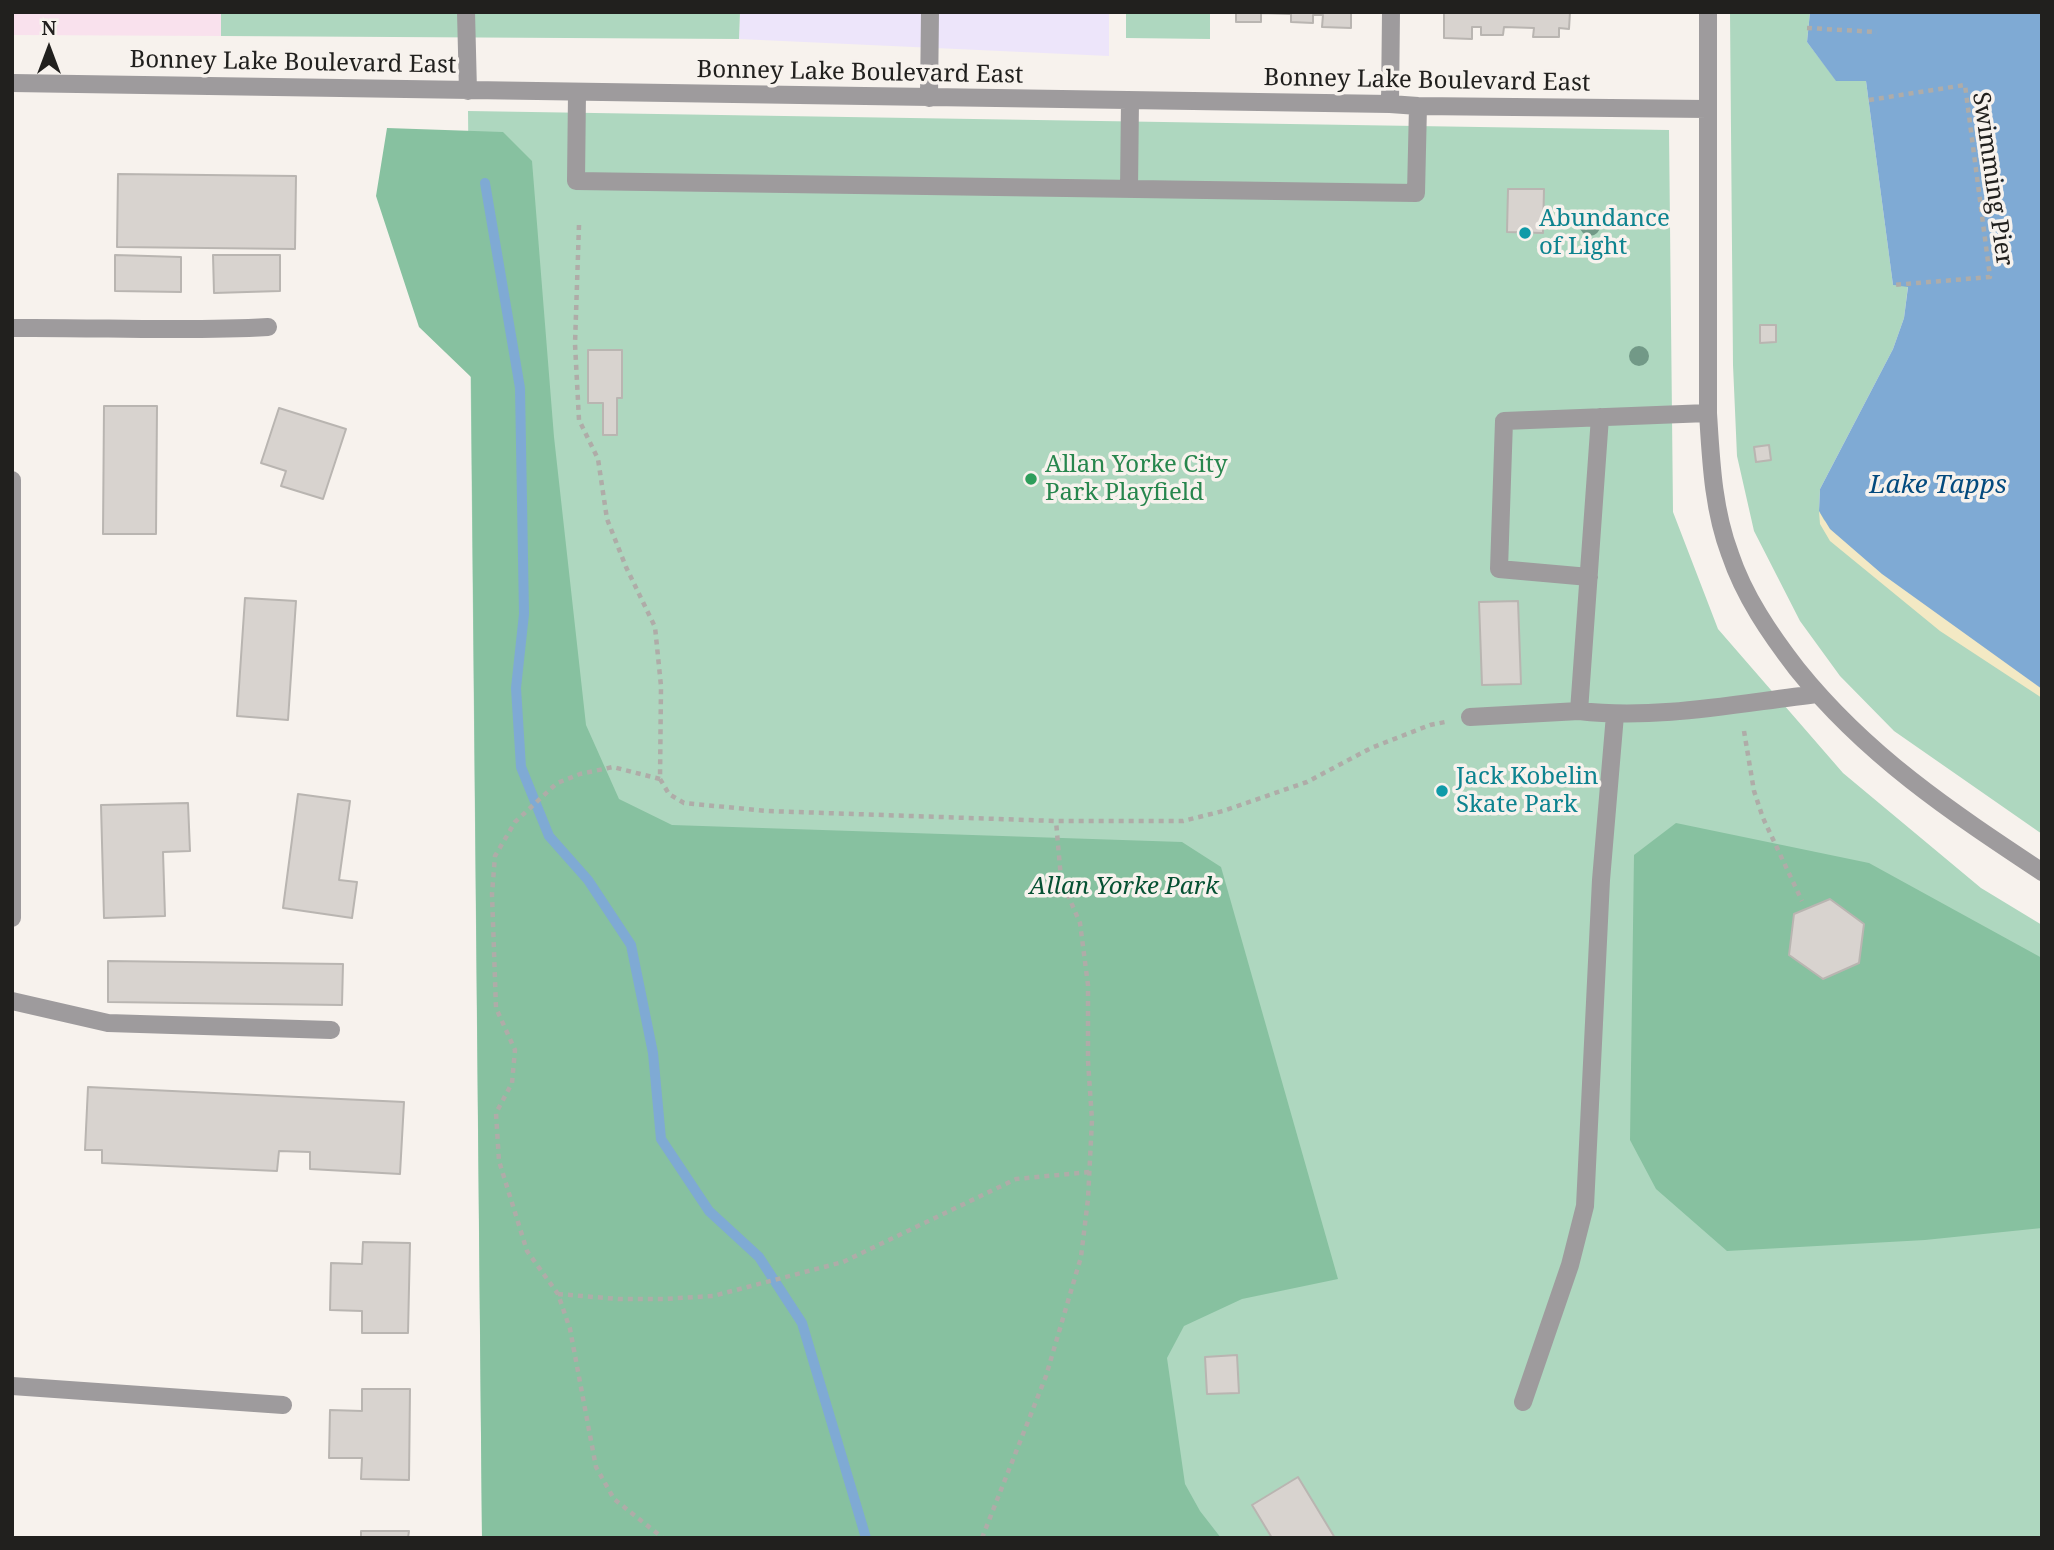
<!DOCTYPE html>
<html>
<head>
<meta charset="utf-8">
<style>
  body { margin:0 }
  #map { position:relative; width:2054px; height:1550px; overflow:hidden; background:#f7f2ed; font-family:"Noto Serif",serif }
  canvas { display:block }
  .frame { position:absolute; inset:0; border:14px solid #21201e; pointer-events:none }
  .north { position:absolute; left:14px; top:14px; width:70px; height:70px; -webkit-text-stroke:5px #f7f2ed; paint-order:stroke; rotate:0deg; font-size:19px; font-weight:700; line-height:28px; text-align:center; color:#21201e }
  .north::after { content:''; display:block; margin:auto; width:24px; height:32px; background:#21201e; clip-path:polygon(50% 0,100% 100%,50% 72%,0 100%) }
</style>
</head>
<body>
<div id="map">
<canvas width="2054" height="1550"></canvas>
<div class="frame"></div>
<div class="north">N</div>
</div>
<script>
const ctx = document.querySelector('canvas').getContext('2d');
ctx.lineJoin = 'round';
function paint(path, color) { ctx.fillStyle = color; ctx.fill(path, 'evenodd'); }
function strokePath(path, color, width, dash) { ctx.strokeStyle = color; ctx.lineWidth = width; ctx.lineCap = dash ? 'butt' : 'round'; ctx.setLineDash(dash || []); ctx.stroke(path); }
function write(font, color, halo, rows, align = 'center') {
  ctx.font = font + ' "Noto Serif",serif'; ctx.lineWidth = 7; ctx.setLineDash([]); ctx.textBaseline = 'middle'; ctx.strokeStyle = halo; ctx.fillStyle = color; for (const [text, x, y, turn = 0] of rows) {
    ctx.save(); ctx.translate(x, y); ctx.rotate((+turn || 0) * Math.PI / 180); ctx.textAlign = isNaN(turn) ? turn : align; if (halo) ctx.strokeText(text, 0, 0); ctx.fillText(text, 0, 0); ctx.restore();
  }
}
paint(new Path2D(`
  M12,12H221V36L12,35Z`), '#f9e1ed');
paint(new Path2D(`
  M740,12H1109V56L739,39Z`), '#ede5fa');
paint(new Path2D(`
  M221,12H740L739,39L221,36Z
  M1126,12H1210V39L1126,38Z
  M1730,12H1810L1807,42L1836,80L1866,81L1893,285L1908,286L1904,318L1893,349L1820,489L1819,511L1882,574L2042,689V834L1894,731L1840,676L1800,621L1754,531L1737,456L1733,365Z
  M468,111L1669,130L1673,512L1718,629L1843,773L1981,888L2042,925V1538H482Z`), '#aed7bf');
paint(new Path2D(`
  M387,128L503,132L532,161L554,437L586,725L619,799L672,825L1182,842L1221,867L1338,1279L1242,1299L1184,1326L1167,1358L1185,1484L1200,1511L1221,1538H482L471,377L419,327L376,196Z
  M1676,823L1869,863L2042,958V1228L1925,1240L1727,1251L1656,1189L1630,1140L1634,855Z`), '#87c1a0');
paint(new Path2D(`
  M1819,511L1824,520L2042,689V698L1940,631L1830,541L1820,524Z`), '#f3e9c4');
paint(new Path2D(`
  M1810,12H2042V689L1882,574L1830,529L1819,511L1820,489L1893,349L1904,318L1908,287L1893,285L1866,81H1836L1807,42Z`), '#7faad4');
strokePath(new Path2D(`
  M485,183L520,388L524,614L516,688L521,767L549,836L588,880L631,945L653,1053L661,1139L709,1211L759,1257L802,1323L866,1538`), '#7faad4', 10);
const building = new Path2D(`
  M1351,12V28L1322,27L1323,15H1313V23L1291,22V14L1261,13V22H1236V13H1225Z
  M1444,12H1570L1569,29L1559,28V37H1533L1534,28L1504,27L1503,35H1481V27H1472V39L1444,38Z
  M118,174L296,176L295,249L117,247Z
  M1508,189H1544L1543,233L1507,232Z
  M115,255L181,257V292L115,291Z
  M213,255H280V291L214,293Z
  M1760,325H1776V342L1760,343Z
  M588,350H622V398H617V435H603V403H588Z
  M104,406H157L156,534H103Z
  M279,408L346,429L323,499L281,486L286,471L261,463Z
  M1769,445L1771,460L1756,462L1754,447Z
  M245,598L296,601L288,720L237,716Z
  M1518,601L1521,684L1482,685L1479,602Z
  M298,794L350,801L339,880L357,882L352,918L283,908Z
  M188,803L190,851L163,852L165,916L104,918L101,805Z
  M1830,899L1864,924L1859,963L1823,979L1789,955L1794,914Z
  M108,961L343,964L342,1005L108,1002Z
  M88,1087L404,1102L400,1174L310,1169V1152L279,1151L277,1171L102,1163V1150H85Z
  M363,1242L410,1243L408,1333H362V1311L330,1310L331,1263L362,1264Z
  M1237,1355L1239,1393L1207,1394L1205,1357Z
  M362,1389H410L409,1480L361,1479L362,1458H329L330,1410L362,1411Z
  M1298,1477L1335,1538H1272L1252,1505Z
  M361,1531H409L408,1538H361Z`);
paint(building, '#d8d3cf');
strokePath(building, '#b9b5b1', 2);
strokePath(new Path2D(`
  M1807,28L1877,32
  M1869,100L1965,85L1990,277L1893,285
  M579,225L575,344L579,420L598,459L607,519L626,567L655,627L661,686L660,779L669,794L684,803L767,811L1056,821H1183L1223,811L1307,782L1371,748L1430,725L1445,722
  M1744,731L1754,791L1763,818L1802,901
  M660,779L613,767L580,774L557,783L515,822L495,856L492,894L496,1008L515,1050L512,1083L496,1113L499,1161L527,1251L558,1294L570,1329L596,1467L614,1499L663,1538
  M558,1294L618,1299H663L713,1296L843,1262L1016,1179L1090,1172
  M982,1538L1046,1376L1081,1257L1088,1199L1092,1120L1088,1061V985L1080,923L1061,879L1056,821`), '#afaca8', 4.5, [5, 5]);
strokePath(new Path2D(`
  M466,12L468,91
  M1708,12V413C1711,461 1713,509 1730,554C1744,596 1770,634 1797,669C1867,756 1950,811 2042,872
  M12,83L1390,104L1418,106L1707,109
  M577,93L576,181L1416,193L1418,106
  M929,98L930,12
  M1390,104L1391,12
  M1129,189L1130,101
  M12,328C98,327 183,332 268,327
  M1600,417L1579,711C1659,720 1739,703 1818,694
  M12,480V918
  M1589,577L1499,569L1504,421L1708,413
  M1470,717L1579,711
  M12,1001L108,1023L331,1030
  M12,1386L283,1405
  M1523,1402L1570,1265L1585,1206L1601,880L1615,715`), '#9e9b9d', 18);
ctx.fillStyle = '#729987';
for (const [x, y] of [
  [1590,226],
  [1639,356]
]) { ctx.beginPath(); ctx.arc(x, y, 10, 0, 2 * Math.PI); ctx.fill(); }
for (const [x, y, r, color] of [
  [1525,233,7,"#0f9aa8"],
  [1031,479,7,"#2e9e5b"],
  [1442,791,7,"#0f9aa8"]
]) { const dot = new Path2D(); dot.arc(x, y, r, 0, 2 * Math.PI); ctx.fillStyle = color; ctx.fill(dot); strokePath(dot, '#f7f2ed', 2.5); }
write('24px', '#21201e', '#f7f2ed', [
  ["Bonney Lake Boulevard East",293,63,1],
  ["Bonney Lake Boulevard East",860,73,1],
  ["Bonney Lake Boulevard East",1427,81,1],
  ["Swimming Pier",1992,179,82]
]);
write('24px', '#0d838f', '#f7f2ed', [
  ["Abundance",1539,219],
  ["of Light",1539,247],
  ["Jack Kobelin",1456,777],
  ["Skate Park",1456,805]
], 'left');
write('24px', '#27864d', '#f7f2ed', [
  ["Allan Yorke City",1045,465],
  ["Park Playfield",1045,493]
], 'left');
write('italic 24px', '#065133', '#f7f2ed', [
  ["Allan Yorke Park",1124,887]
]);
write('italic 26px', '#034a7e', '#f7f2ed', [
  ["Lake Tapps",1938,486]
]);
</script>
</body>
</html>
